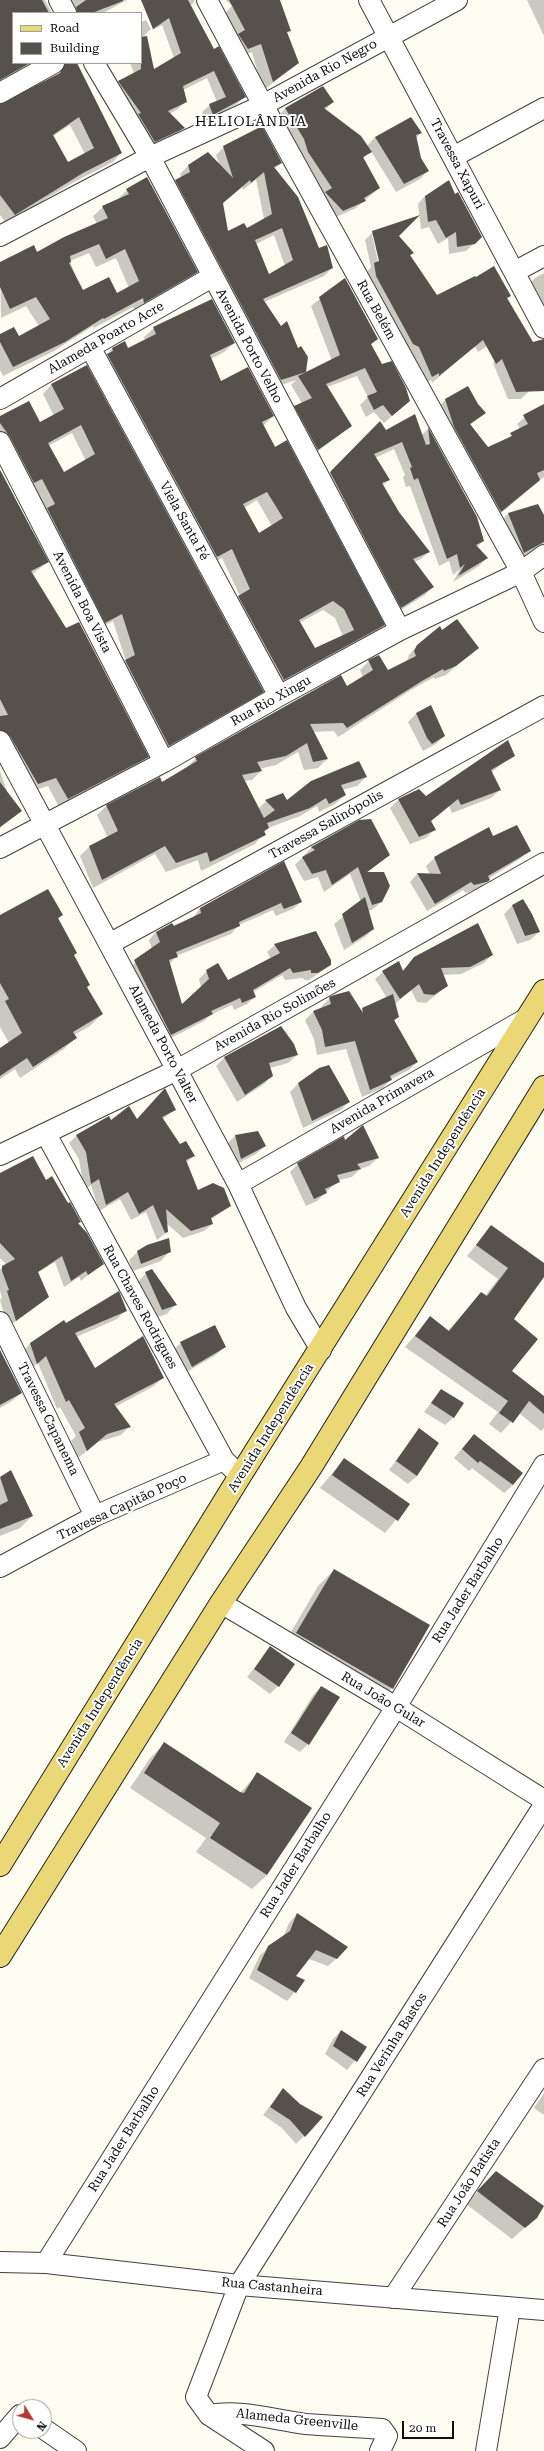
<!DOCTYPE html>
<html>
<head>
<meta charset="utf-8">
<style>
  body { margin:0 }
  #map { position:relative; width:544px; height:2451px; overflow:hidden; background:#fdfcf1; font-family:"Roboto Serif",serif }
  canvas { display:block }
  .legend { position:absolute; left:12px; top:12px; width:130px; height:52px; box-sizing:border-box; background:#fff; border:1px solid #9f9f9f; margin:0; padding:5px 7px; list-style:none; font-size:12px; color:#0e0e0e }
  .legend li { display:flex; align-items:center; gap:8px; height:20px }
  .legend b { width:20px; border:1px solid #9f9f9f }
  .north { position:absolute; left:12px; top:2399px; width:40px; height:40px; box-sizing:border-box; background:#fff; border:1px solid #9f9f9f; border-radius:50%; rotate:127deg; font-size:11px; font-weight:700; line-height:16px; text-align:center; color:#0e0e0e }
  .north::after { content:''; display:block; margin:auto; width:14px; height:18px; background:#af3935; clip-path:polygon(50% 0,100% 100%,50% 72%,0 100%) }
  .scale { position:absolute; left:402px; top:2421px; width:52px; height:18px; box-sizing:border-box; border:2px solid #0e0e0e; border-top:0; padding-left:5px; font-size:12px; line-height:14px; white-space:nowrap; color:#0e0e0e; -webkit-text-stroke:3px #fff; paint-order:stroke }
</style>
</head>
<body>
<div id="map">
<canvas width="544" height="2451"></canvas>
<ul class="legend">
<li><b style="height:5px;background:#ead775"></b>Road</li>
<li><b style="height:11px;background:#56514c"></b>Building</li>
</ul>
<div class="north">N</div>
<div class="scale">20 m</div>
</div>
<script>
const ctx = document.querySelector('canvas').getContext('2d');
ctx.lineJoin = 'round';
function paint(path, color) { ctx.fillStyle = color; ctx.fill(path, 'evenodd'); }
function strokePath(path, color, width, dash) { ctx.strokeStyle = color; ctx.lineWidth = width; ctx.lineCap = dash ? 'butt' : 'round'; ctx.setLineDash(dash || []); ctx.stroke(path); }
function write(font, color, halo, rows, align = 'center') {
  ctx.font = font + ' "Roboto Serif",serif'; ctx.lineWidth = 4; ctx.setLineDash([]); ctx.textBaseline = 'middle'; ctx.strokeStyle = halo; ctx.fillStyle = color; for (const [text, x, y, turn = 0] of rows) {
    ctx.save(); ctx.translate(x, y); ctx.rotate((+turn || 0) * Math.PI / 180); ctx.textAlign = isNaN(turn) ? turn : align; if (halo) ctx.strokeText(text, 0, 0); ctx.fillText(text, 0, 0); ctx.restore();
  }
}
paint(new Path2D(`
  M0,0H45L52,13H13V63H36L0,83Z
  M69,0H127L103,13H68Z
  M148,0H195L190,7L214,50L244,97L237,104L205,122L202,112L210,105L217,102L207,78L183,90L186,101L178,109L169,114L183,128L176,136L147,149L111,89L119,82L134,73L130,63H141V22L146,20L151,29L143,37L153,71L174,58L162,25L153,30Z
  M226,0H267L289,30L286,34L297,63L263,91L252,52L238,58L223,15L232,6Z
  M527,0H544V36Z
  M78,67L121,153L113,162L74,182L6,223L0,215V108ZM70,125L85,154L68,164L53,136Z
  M323,87L333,102L325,110L367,146L375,137L421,133L416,138L420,159L428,171L420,179L396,192L371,151L363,159L379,188L356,208L334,218L277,117L285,109Z
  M224,147L281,163L274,169L318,249L332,268L324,276L264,302L297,349L307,358L305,374L332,361L311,306L344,279L377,338L371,345L381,365L409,401L384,423L374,412L366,417L360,405L368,397L357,376L327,387L351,426L310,457L287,414L295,407L302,403L291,385L296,380L273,388L168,189L182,178L180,174L188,166L219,164L216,155ZM256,179L264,219L247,229L227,233L222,204L242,187L243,190ZM274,235L285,266L269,276L256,244Z
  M127,190L197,272L187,281L135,311L133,307L94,328L93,326L54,351L3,376L0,370V335L18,337L39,326L26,306L1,318L0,263L37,253L97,224L93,216L103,207L117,200ZM89,253L96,267L116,258L129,288L117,294L82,292L70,261Z
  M454,195L481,237L466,251L449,254L448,238L438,244L429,227L421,229L418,204L425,196Z
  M373,232L397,236L413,253L410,256L436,297L510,296L506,299L512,330L478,352L475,346L432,383L431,380L424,384L368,284L367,272L371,267L365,240ZM372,235H374L381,265L379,266Z
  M544,273V310L527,286L535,278Z
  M154,328L234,343L224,352L211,359L220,382L273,416L263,426L383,625L374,635L274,689L229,606L240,596L222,558L207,566L103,358L112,349L125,343L128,350L145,341L144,337ZM257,500L272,526L258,534L244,508ZM323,610L335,618L343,636L315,650L299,623Z
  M544,354V377L521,399H508L493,363L501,356Z
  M86,366L262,691L254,700L160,754L117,670L126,661L113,621L97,630L0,444V417L33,456L54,416L43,394L51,385ZM72,433L86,461L63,473L48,446Z
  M446,399L477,405L485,413L470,425L487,449L504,441L520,429L517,424L525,417L544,406V477L494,519L438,407Z
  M380,422L386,431L422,435L428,429L476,517L483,541L477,547L487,558L479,566L453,582L460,569L453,575L449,561L439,566L410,486L406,487L403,477L405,475L394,449L375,458L389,480L382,486L398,512L429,552L421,559L414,562L432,587L425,595L393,615L323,481Z
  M0,469L48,562L32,574L147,757L139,766L59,807L48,786L29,792L0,743Z
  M508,514L544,517V545L515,561L500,522Z
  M441,632L477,648L446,675L435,679L434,677L411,690L338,737L334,731L313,732L327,759L318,768L304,770L298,752L276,765L259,769L261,771L252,780L245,781L258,809L266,801H287L366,777L357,786L342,790L345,795L335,804L319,812L317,806L300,816L268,828L255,844L201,871L198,860L166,872L155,854L93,888L80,856L89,847L108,838L97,815L106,806L160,778L162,783L187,767L196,758L347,687L363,677L360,670L369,661L388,672L406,663L409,655L418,645Z
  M431,707L444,736L436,744L423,751L408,722L416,714Z
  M513,755L491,773L500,790L491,798L452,813L449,806L430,822L434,830L426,838L410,844L390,808L398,800L419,791L425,798Z
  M0,771L8,794L21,811L0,828Z
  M489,828L493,837L529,850L521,858L488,879L481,888L466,893L463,890L427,911L410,882L417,874L430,875L426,866L440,853Z
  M312,847L389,855L367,873L382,901L373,909L368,911L373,929L365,937L344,950L334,924L361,902L350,874L324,892L318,877L304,881L295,865Z
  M522,900L539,932L530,940L517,944L504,914L512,906Z
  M301,902L293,909L276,916L273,910L239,925L231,934L176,956L169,965L182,1005L201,987L199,979L207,971L228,982L271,959L267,952L275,945L330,965L309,980H304L303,978L285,980L282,975L253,992L255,997L247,1004L234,1010L232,1005L210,1015L204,1021L163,1042L127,969L152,949L149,940L156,932L193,918L200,908Z
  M61,915L58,919L86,987L102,1014L90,1026L74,1035L76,1037L64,1049L20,1078L15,1069L0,1079V1049L9,1043L0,1027V916Z
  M492,955L484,963L461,974L443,975L447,986L426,1003L417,1002L411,990L395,1004L398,1017L394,1021L417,1062L409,1070L391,1079L383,1088L362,1097L346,1049L317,1055L314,1039L305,1020L313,1012L322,1009L321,1007L330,998L361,1011L387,998L375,979L383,972L402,971L415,958Z
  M297,1055L288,1063L270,1068L272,1076L264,1084L237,1102L216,1066L224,1058Z
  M298,1084L349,1102L341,1110L303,1128L290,1092Z
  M175,1109L163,1119L179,1145L194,1155L186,1163L197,1191L230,1206L210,1220L212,1224L204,1231L183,1238L166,1223L167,1232L157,1240L146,1212L131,1220L120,1199L99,1211L91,1185L84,1190L79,1159L69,1143L76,1136L109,1117L111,1122L136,1120Z
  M235,1136L265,1146L256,1154L233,1166L227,1144Z
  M345,1142L378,1158L369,1166L360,1169L352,1177L339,1180L317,1201L306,1206L290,1172L298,1164Z
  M0,1174L45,1182L80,1222L78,1224L102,1264L81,1281L79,1277L64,1287L55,1262L37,1273L48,1297L8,1327L0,1300L2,1297L0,1291V1269L7,1265L0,1258Z
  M491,1227L544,1264V1275L513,1319L511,1371L544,1398V1428L541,1431L519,1413L501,1433L489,1424L498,1412L405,1347L430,1318L448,1331L481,1293L485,1296L498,1279L467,1256Z
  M138,1252H169L161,1261L133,1271L129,1260Z
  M146,1273L175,1305L167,1314L154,1318L138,1282Z
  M126,1310L117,1319L76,1337L94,1370L162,1378L154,1386L115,1407L129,1427L121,1435L98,1442L78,1458L71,1441L76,1436L60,1407L57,1409L38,1363L28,1371L22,1352L31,1343L66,1324Z
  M181,1343L225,1346L216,1355L183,1374L172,1351Z
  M0,1351L21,1393L12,1401L0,1408Z
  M441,1390L454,1417L445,1425L424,1412Z
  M419,1429L417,1476L408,1484L389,1470Z
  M466,1444L513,1485L504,1493L472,1468L469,1471L454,1458Z
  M344,1459L409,1504L385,1533L320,1488Z
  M11,1472L32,1516L20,1528L0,1536V1478Z
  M334,1570L392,1688L376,1704L281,1649L318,1586Z
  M271,1648L278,1686L270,1694L247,1677Z
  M322,1687L308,1744L300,1752L284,1742L313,1695Z
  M164,1744L240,1793L258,1773L267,1875L252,1889L196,1852L206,1838L130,1788L150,1758Z
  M297,1914L337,1958L328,1966L309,1959L295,1976L304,1981L287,2001L249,1978L260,1955L283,1937L289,1923Z
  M341,2031L366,2047L347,2070L325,2054L333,2039Z
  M283,2089L304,2136L296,2144L282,2128L263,2115Z
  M544,2093V2115L534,2108Z
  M484,2185L537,2217L512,2239L466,2204Z`), '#0003');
paint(new Path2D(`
  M0,0H42L49,13H13V63H30L0,80Z
  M86,0H123V1L92,13H77L76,7Z
  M141,0H188L214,49L219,46L246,97L213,115L209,104L226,97L214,71L183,86L187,102L168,111L185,128L155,142L138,114L141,113L118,81L141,69V37L147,36L154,69L181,53L169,18L153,29Z
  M229,0H280L291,31L287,32L299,63L273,82L261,44L248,49L238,34L245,30Z
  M65,63H77L122,153L83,173L15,215L0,195V104L60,73ZM79,117L94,148L68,162L53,135Z
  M323,86L334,102L324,108L361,136L372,152L363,157L380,188L364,198L366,201L343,211L325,192L332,188L308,152L304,139L285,108Z
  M411,117L422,133L416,135L421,158L429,171L404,184L375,137Z
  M262,126L282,163L274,167L298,197L319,248L327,245L333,268L263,299L281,326L287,321L298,348L301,346L308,357L306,372L340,355L319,297L345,278L378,339L371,344L382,364L392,361L406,388L410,401L392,416L383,405L374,410L367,396L377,392L365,368L326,384L352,426L318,450L294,406L312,398L298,376L306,372L281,380L175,180L190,172L188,165L208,152L233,178L223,146ZM264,172L272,214L247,228L244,223L228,231L223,203L250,180L251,183ZM282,228L293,260L269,274L255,240Z
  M147,177L198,272L144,303L143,298L104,319L103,318L65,342L13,367L0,342V334L14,327L19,336L50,319L36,297L10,309L0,287V262L34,245L37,252L64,237L108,218L102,206L129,194L126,189ZM99,244L106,259L125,249L139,281L117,293L109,277L83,290L69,263L71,262L70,256Z
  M449,180L455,194L458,192L482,237L475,244L457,247L456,232L446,238L436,220L428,222L425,196Z
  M420,215L399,236L414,253L410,255L437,295L475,276L476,277L494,266L511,296L507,298L533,342L544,339V391L516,392L502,359L496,364L483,340L439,376V373L432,377L419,347L413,344L376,276L374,263L379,261L372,231Z
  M212,299L235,343L210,355L221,381L248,367L274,416L262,422L275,447L287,440L385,625L284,680L238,596L250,589L232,549L217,557L107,354L113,351L112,348L125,341L128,348L156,334L153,327ZM267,492L283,518L259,533L243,504ZM333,601L344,609L354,630L315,648L299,620Z
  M87,365L264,692L169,746L125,660L135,655L122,614L105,623L47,508L55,504L42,479L34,483L10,437L0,423V416L29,401L40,422L64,409L51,384ZM81,425L95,454L64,472L48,443Z
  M468,386L478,404L486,413L470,424L488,447L512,436L510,433L528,424L523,415L544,404V470L537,473L540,480L501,512L454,427L445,399Z
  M415,414L426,445L430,444L428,427L477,517L484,541L476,545L488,558L458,576L465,564L460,568L457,554L447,559L418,478L414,480L410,468L412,467L402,442L374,454L390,480L382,483L399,512L430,552L413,559L434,587L401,608L330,472L380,421L386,430Z
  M0,470L49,562L31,571L66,628L79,622L149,757L68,799L56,778L38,784L10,736L0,730V716L8,715L0,699Z
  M538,504L544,515V542L524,553L508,513Z
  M457,619L479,648L456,666L444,671L443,669L422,681L347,728L343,723L310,724L328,759L313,762L307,743L286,756L257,762L262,771L242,775L264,818L275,810L265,800L283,793L287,800L311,781L359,761L367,777L341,785L346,795L329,804L326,798L310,808L267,823L269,828L264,831L266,835L210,862L207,852L176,863L165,846L102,880L89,846L118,831L106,805L160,777L162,782L197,761L195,757L341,675L347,686L373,670L368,660L379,655L388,670L416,656L414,651L417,645L440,626L442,630Z
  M431,705L445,736L432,744L427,738L416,713Z
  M508,740L515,756L491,770L501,790L461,805L458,799L431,821L436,830L419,837L398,799L419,789L426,796Z
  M0,782L22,811L0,827Z
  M371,819L390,855L367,872H384L390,886L382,902L372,905L358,867L332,885L326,870L312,874L302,857L315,850L311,847L359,820Z
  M517,825L531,851L488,876L490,880L487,882L474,885L471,882L435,904L417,873L441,874L434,857L489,827L493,836Z
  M284,861L302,902L284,909L281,903L239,922L240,926L176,952L178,957L169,960L182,1004L209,979L206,970L218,963L228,980L280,953L274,944L316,931L331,960V965L318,973H311V970L293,973L290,968L253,990L256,997L242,1003L240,998L211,1011L213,1014L171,1035L134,960L160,942L156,932L172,923L174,926L201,913L200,908Z
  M48,889L63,915L58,918L77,953L74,955L90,985L87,987L103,1014L73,1032L77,1038L33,1067L27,1058L0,1076V1048L22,1033L5,1001L9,999L0,983V915Z
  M365,897L374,929L352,943L342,914Z
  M523,899L532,914L540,932L525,936L512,905Z
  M478,923L493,955L470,967L441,968L448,986L434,995L424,994L419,984L400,999L382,971L399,961L403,971L414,957Z
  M349,991L363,1013L362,1008L393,994L399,1017L394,1020L418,1062L390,1076L392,1080L370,1090L355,1041L325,1047L322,1030L313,1011L331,1004L329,997L334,995Z
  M281,1026L294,1044L298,1055L269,1063L273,1076L245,1095L224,1057Z
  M329,1065L350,1102L312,1121L298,1083L319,1068Z
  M165,1088L176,1110L162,1117L180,1144L186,1141L195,1156L186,1160L198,1190L213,1183L224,1188L231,1206L211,1218L213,1224L191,1231L166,1209L168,1232L165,1233L153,1205L139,1214L128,1192L106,1205L99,1179L91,1184L86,1152L76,1135L109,1116L111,1120L129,1106L137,1119Z
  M363,1125L379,1158L357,1164L361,1169L337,1175L340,1182L325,1189L327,1193L314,1199L297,1163L344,1136L345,1140Z
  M258,1131L266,1146L241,1159L235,1135Z
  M33,1156L46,1180L52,1176L68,1203L70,1202L81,1222L78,1223L87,1233L104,1264L88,1275L86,1271L71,1281L62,1256L38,1272L49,1297L16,1321L7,1291L9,1290L2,1271V1266L15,1259L0,1243V1173Z
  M491,1225L544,1263V1277L514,1319L538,1339L512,1371L544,1396V1414L529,1401L513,1423L499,1413L508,1401L415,1336L430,1316L449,1331L481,1292L487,1296L508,1268L476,1245Z
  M169,1238L171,1252L141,1264L137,1251L147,1245Z
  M152,1269L177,1305L162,1310L145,1272Z
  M119,1291L127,1311L75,1333L95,1368L143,1336L164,1378L114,1404L131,1427L107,1434L87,1451L79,1432L85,1428L69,1400L66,1402L46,1356L37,1364L30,1343L64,1320L66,1323Z
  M215,1325L226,1347L192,1367L180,1342Z
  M0,1350L22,1393L0,1405Z
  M441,1389L464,1403L454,1418L431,1403Z
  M419,1428L439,1443L417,1476L396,1461Z
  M474,1434L523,1473L513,1485L480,1461L478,1463L462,1449Z
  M344,1458L410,1504L398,1521L332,1475Z
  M11,1470L33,1516L0,1529V1505L8,1501L0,1477Z
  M334,1569L430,1625L393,1689L296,1633Z
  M270,1646L295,1664L279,1687L254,1669Z
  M321,1686L340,1697L309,1745L291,1733Z
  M164,1742L240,1792L244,1793L257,1772L312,1808L267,1875L210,1838L220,1823L144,1773Z
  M297,1913L348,1947L337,1959L316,1950L296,1976L305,1980L296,1993L257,1970L268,1946L290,1931Z
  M341,2030L367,2047L357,2062L333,2046Z
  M283,2088L300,2104L323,2117L305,2137L290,2120L270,2107Z
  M496,2171L544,2206L537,2218L525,2228L477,2191Z`), '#56514c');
const minor = new Path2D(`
  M59,0L66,13
  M207,0L263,105L521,572L544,622
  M369,0L544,328
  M94,63L150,157L400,630
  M0,93L54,63
  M453,157L544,108
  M0,236L150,157L263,105L457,0
  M516,271L544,256
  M90,347L279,696
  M0,399L212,277
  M0,442L164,762
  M0,741L238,1184L296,1308L321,1350
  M0,848L164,762L279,696L400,630L521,572L544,555
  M109,944L544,706
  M46,1134L224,1460L240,1476
  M0,1155L177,1070L544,863
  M238,1184L527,1018
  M0,1322L95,1516
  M0,1567L95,1516L224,1460
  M221,1603L396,1707L544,1800
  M0,2262L46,2263L239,2285L544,2310
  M46,2263L396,1707L544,1465
  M393,2298L544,2069
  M209,2415L264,2451
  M44,2429L76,2451
  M0,2438L20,2415
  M380,2451L387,2436L382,2429C357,2427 331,2426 306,2424C274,2420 241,2409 209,2415L196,2397L239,2285L544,1805
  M486,2451L510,2308`);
const major = new Path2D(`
  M0,1865L240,1476L544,991
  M0,1956L221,1603L311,1467L544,1087`);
strokePath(minor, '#414141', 22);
strokePath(major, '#1f1f1f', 24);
strokePath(minor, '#fff', 20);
strokePath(major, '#ead775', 22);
write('13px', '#0e0e0e', '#fff', [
  ["Avenida Rio Negro",325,71,-29],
  ["Travessa Xapuri",457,164,62],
  ["Rua Belém",376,310,61],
  ["Alameda Poarto Acre",106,338,-30],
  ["Avenida Porto Velho",249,346,62],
  ["Viela Santa Fé",184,521,61],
  ["Avenida Boa Vista",82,602,63],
  ["Rua Rio Xingu",271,701,-29],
  ["Travessa Salinópolis",326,825,-29],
  ["Avenida Rio Solimões",275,1015,-29],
  ["Alameda Porto Valter",163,1044,62],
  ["Avenida Primavera",382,1101,-30],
  ["Avenida Independência",443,1153,-58],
  ["Rua Chaves Rodrigues",140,1307,61],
  ["Travessa Capanema",48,1419,64],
  ["Avenida Independência",271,1428,-58],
  ["Travessa Capitão Poço",122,1507,-25],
  ["Rua Jader Barbalho",468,1590,-58],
  ["Rua João Gular",383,1700,31],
  ["Avenida Independência",100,1703,-58],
  ["Rua Jader Barbalho",296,1865,-58],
  ["Rua Verinha Bastos",392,2045,-58],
  ["Rua Jader Barbalho",124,2139,-58],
  ["Rua João Batista",469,2183,-57],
  ["Rua Castanheira",272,2287,5],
  ["Alameda Greenville",297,2420,6]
]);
ctx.letterSpacing = '1px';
write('14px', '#0e0e0e', '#fff', [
  ["HELIOLÂNDIA",251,122]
]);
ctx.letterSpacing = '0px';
</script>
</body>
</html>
